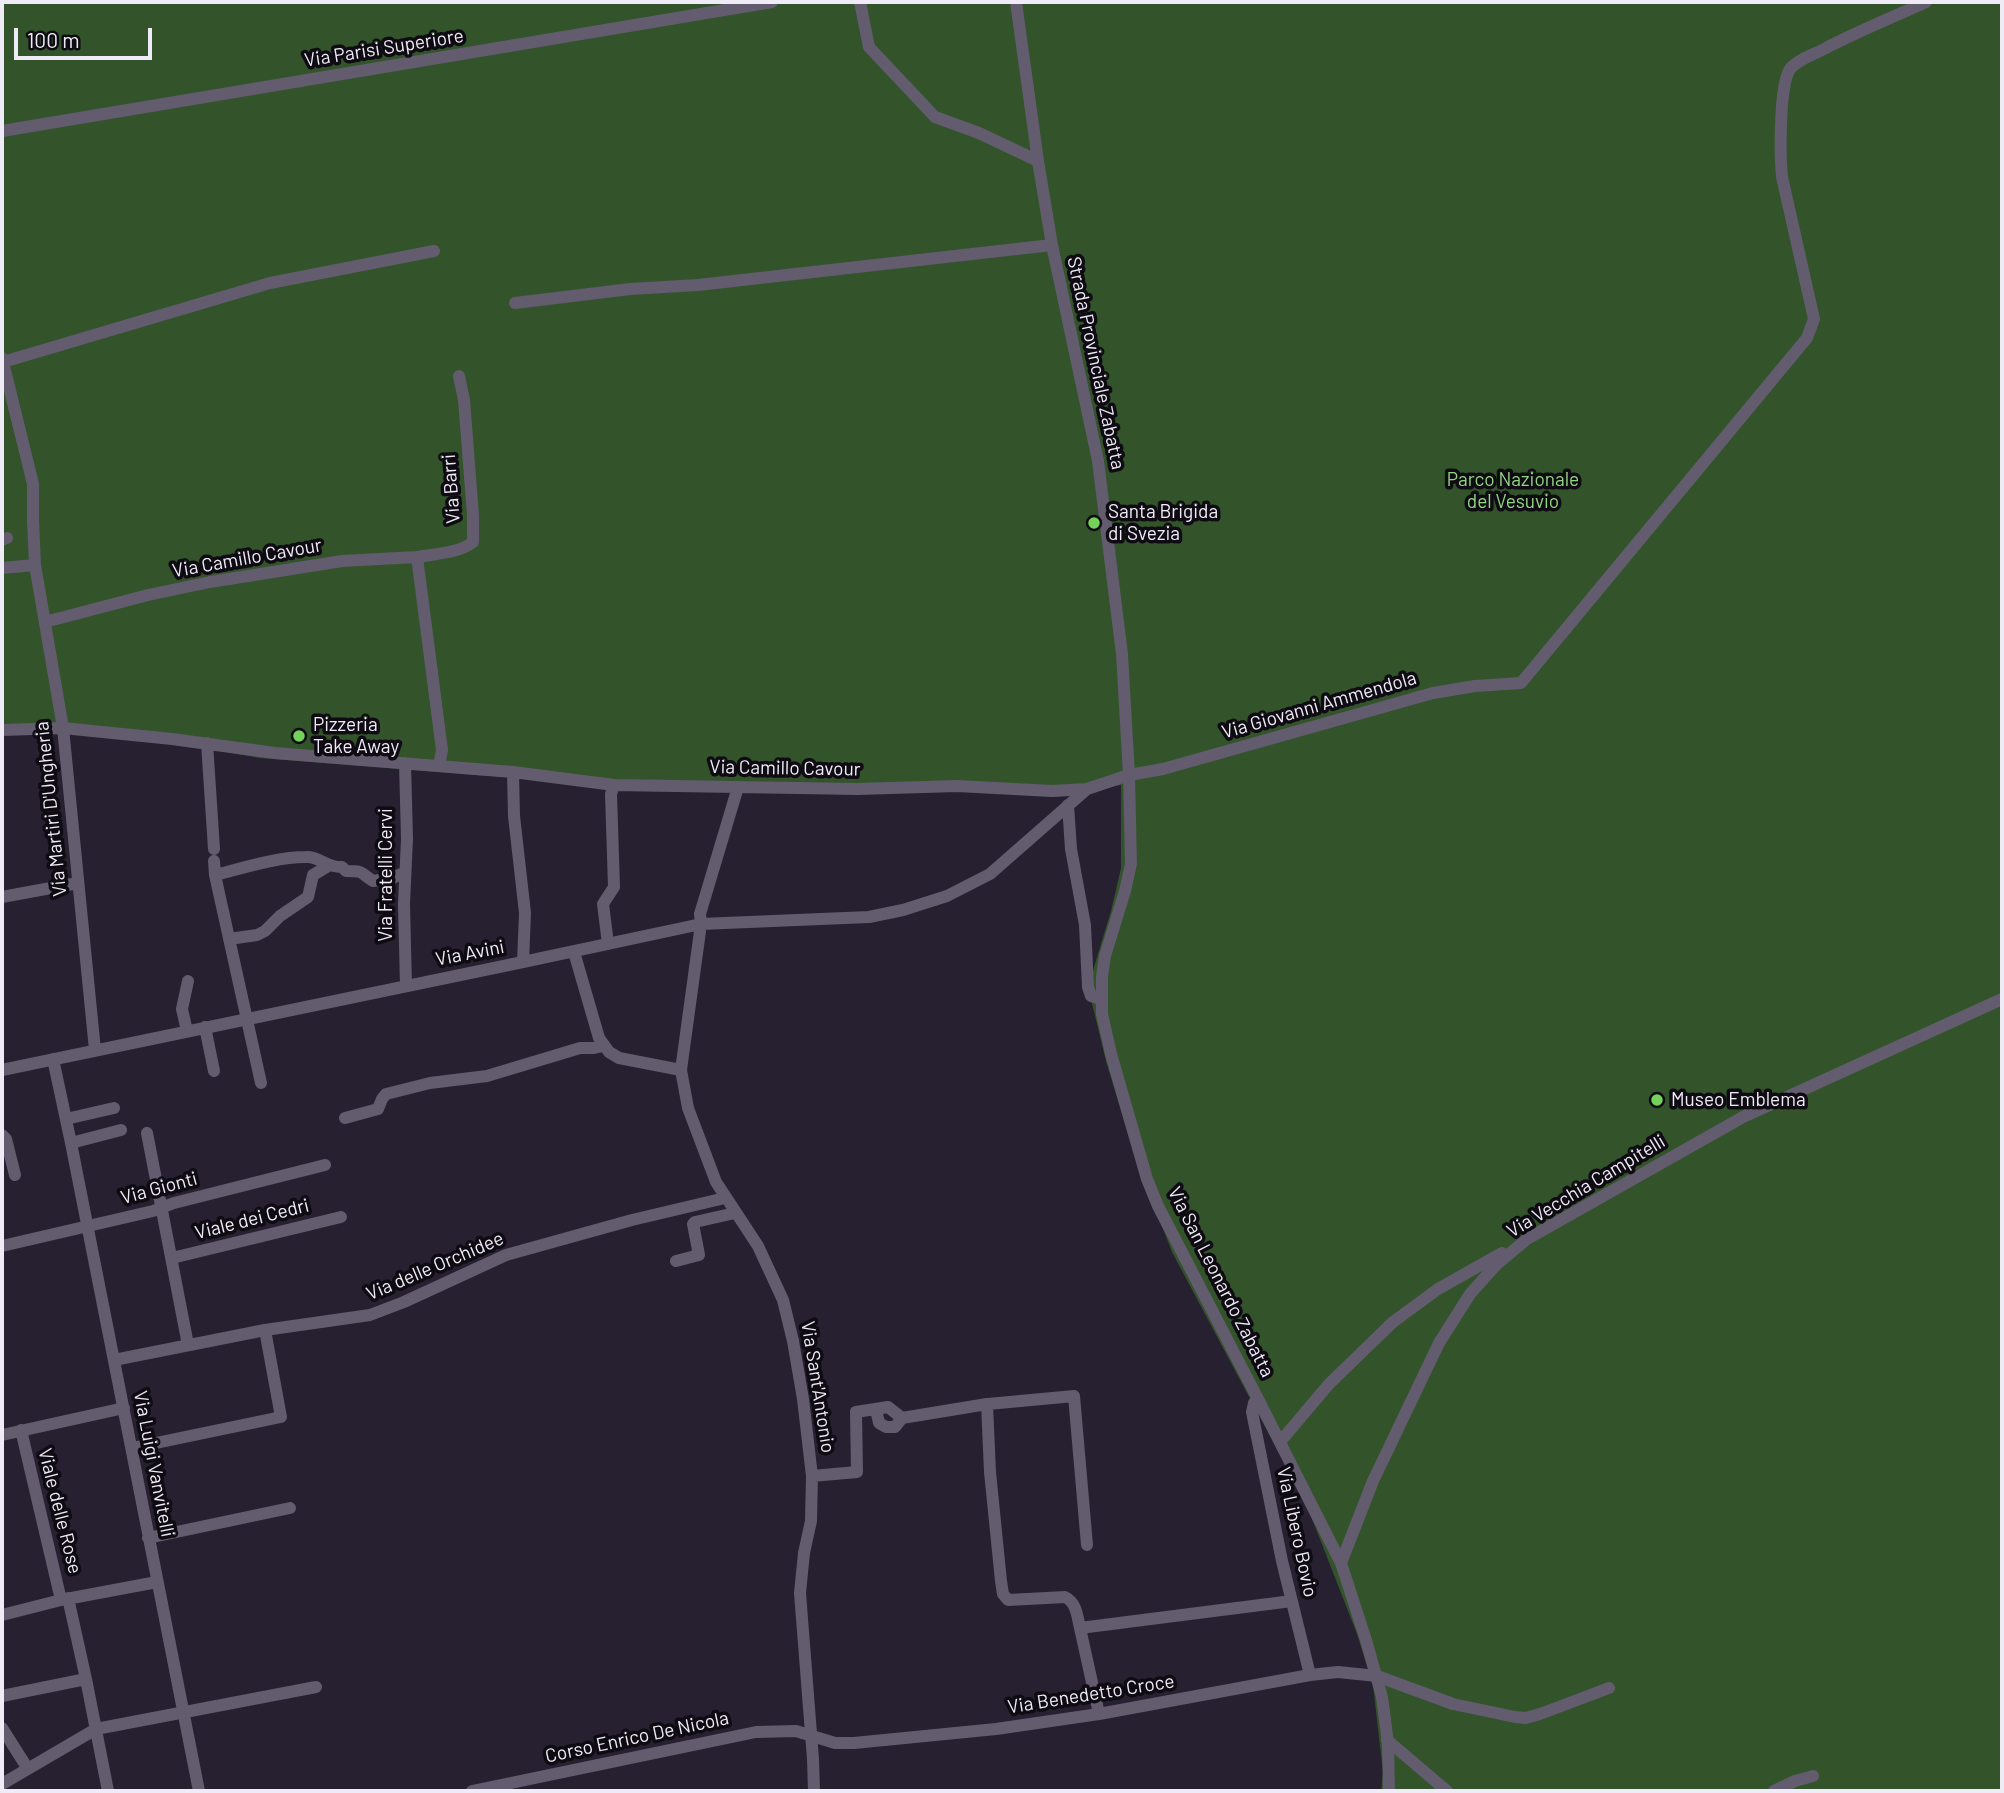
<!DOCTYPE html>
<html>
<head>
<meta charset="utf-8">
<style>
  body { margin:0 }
  #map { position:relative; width:2004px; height:1793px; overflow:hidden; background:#262030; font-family:Barlow,sans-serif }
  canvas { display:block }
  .frame { position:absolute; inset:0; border:4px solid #efebf7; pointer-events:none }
  .scale { position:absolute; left:14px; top:28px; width:138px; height:32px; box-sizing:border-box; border:4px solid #efebf7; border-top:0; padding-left:9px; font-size:21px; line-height:24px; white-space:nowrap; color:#efebf7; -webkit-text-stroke:5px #0e0b12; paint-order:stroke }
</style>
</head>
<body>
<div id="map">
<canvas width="2004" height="1793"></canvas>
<div class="frame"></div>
<div class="scale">100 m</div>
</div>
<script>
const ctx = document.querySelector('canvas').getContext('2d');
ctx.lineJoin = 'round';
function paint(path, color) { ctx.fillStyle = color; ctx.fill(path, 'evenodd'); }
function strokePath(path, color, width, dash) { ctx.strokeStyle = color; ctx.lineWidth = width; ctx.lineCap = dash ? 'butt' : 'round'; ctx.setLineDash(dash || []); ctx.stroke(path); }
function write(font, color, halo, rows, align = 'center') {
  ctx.font = font + ' Barlow,sans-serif'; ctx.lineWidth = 7; ctx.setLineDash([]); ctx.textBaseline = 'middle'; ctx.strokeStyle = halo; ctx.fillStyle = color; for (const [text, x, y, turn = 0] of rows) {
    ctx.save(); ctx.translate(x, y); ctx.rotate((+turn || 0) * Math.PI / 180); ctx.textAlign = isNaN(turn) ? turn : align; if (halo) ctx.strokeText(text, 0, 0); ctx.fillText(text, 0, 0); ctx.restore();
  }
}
paint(new Path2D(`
  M2,2H2002V1791H1381L1383,1772L1373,1685L1357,1634L1302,1493L1255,1408L1172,1252L1134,1154L1106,1061L1088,987L1111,911L1121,868V785L1061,795L488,776L260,758L168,742L136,733L2,735Z`), '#33532b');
strokePath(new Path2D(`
  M860,2L869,47L935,117L979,133L1038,161
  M1016,2L1038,161L1052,245L1098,461L1122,654L1129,775L1131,864L1125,891L1105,956L1102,977V1014L1111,1054L1147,1179L1158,1206L1258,1399L1341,1563L1366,1640L1382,1697L1388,1743L1389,1791
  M2,131L772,2
  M515,303L630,289L698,285L1052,245
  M2,358L33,484V521L35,565L63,728L95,1050
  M3,362L270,283L434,251
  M2,540L7,538
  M417,557C434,554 460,553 473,542V515L464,400L459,376
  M2,568L35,565
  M45,622L148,595L210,582L342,561L417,557L442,750L439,766
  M2,730L63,728L172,739L275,753L513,772L614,785L858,789L957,786L1052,791L1087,789L1129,775L1163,769L1433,693L1475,686L1521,683L1807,338L1814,319L1782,177C1780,157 1779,85 1790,69C1797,60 1812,55 1822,50C1856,32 1891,18 1926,2
  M207,743L214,849
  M405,763L407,839L404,904L406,986
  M513,772L514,816L525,913L523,962
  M738,787L700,914L701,924L681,1070L688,1108L716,1182L758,1246L783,1300L793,1341L803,1399L812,1476L811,1521L804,1553L800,1593L813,1759L814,1791
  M1068,805L1071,849L1085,925L1088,987L1091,996L1101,999
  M214,861L215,875L261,1083
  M215,875C243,868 277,857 306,857C319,856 327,868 342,867L346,871C365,871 359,872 373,881L393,878L405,872
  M2,897L78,883
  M229,939L257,935L265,931L280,916L308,897L313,875L328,866
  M608,944L603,904L614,887L611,794L614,785
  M574,952L599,1038L609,1052L619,1058L681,1070
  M205,1027L214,1071
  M187,1031L182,1009L188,981
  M53,1059L71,1143L199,1791
  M2,1070L523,962L701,924L869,917L903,910L947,896L990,874L1087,789
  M345,1118L378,1109L382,1099L386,1094L430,1083L487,1076L580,1048H594L603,1046
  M66,1119L114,1108
  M147,1133L188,1345
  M2,1135L6,1139L15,1175
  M71,1143L121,1130
  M2,1246L153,1211L174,1203L325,1165
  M172,1258L341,1217
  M676,1261L699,1255L693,1224L695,1222L735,1213
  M114,1360L265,1330L370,1315L404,1302L506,1255L632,1220L725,1198
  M1258,1399L1254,1403L1252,1412L1282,1561L1310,1675
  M988,1404L1074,1396L1087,1545
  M876,1410L879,1423L886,1427H895L902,1418L987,1404L990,1472L1001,1581L1003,1594L1008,1600L1065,1597C1077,1603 1077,1616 1080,1628L1292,1601
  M21,1430L61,1600
  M2,1435L124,1408
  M1280,1442L1329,1384L1393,1322L1438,1289L1502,1253
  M132,1448L281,1417L265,1330
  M812,1476L857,1472L856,1412L888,1407L902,1418
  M148,1538L290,1508
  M1341,1563L1373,1481L1439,1343L1470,1294L1496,1265L1527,1239L1743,1117L2002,999
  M68,1598L86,1679L108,1791
  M2,1615L61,1600L157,1582
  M1080,1628L1099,1714
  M2,1696L86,1679
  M2,1728L28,1769
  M1387,1740L1447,1791
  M2,1784L96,1729L316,1687
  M472,1791L756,1732L796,1731L835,1743H854L996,1729L1099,1714L1310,1675L1338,1672L1377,1676L1453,1704L1515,1717L1526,1718L1540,1714L1609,1688
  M1774,1791L1795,1781L1813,1776`), '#625c6e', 12);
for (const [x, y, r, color] of [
  [1094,523,7,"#74d25b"],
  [299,736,7,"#74d25b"],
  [1657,1100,7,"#74d25b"]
]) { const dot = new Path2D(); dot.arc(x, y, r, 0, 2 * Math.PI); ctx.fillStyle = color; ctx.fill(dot); strokePath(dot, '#0e0b12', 2.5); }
write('19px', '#efebf7', '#0e0b12', [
  ["Via Parisi Superiore",384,48,-9],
  ["Strada Provinciale Zabatta",1096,363,78],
  ["Via Barri",451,489,-94],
  ["Via Camillo Cavour",247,558,-10],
  ["Via Giovanni Ammendola",1319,705,-16],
  ["Via Camillo Cavour",785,768,1],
  ["Via Martiri D'Ungheria",51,809,-96],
  ["Via Fratelli Cervi",386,875,-90],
  ["Via Avini",470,953,-11],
  ["Via Vecchia Campitelli",1586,1186,-31],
  ["Via Gionti",159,1188,-15],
  ["Viale dei Cedri",252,1219,-14],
  ["Via delle Orchidee",435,1266,-23],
  ["Via San Leonardo Zabatta",1221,1282,63],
  ["Via Sant'Antonio",818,1387,81],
  ["Via Luigi Vanvitelli",154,1464,79],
  ["Viale delle Rose",60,1511,76],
  ["Via Libero Bovio",1297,1532,78],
  ["Via Benedetto Croce",1091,1694,-9],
  ["Corso Enrico De Nicola",637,1737,-12]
]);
write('19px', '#92d781', '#0e0b12', [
  ["Parco Nazionale",1513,480],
  ["del Vesuvio",1513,502]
]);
write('19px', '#efebf7', '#0e0b12', [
  ["Santa Brigida",1108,512],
  ["di Svezia",1108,534],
  ["Pizzeria",313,725],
  ["Take Away",313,747],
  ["Museo Emblema",1671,1100]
], 'left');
</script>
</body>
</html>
